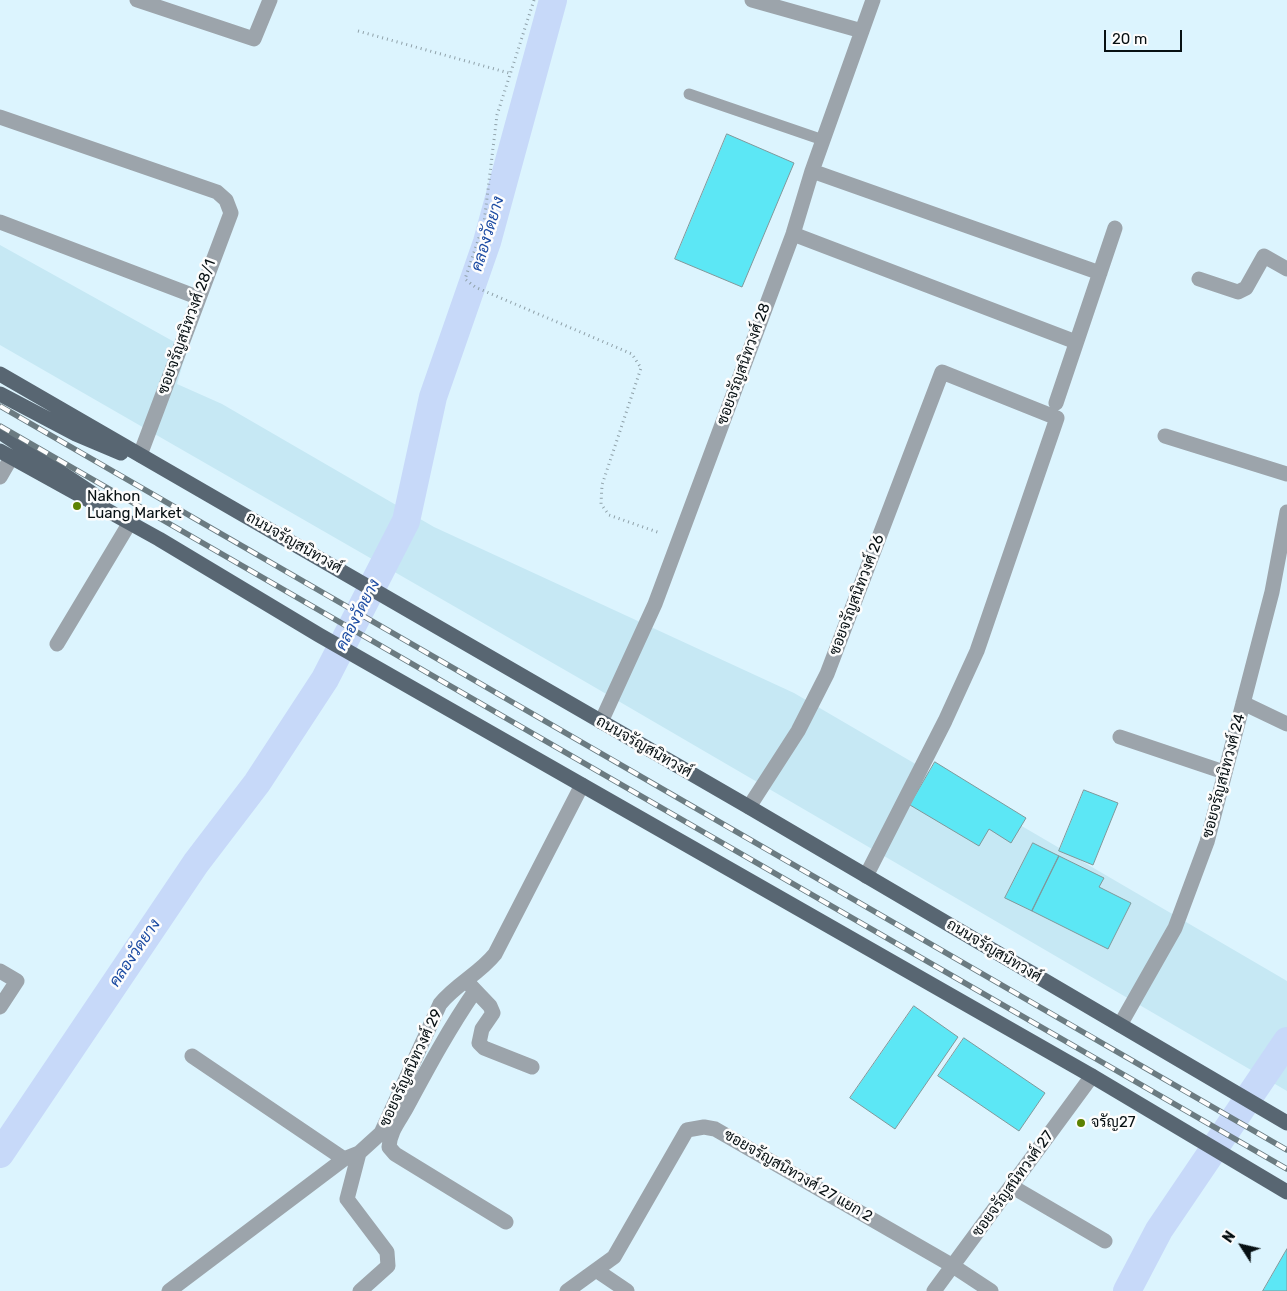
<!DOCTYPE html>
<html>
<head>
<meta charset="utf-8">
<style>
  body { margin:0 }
  #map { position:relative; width:1287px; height:1291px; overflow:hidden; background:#dcf4fe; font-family:Rubik,sans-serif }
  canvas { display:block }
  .north { position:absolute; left:1217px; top:1221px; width:50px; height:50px; -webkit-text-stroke:4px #fdfdfd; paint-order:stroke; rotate:305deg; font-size:14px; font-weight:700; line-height:20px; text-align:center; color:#071013 }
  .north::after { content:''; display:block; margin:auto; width:18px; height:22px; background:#071013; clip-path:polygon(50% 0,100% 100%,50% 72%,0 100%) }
  .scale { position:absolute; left:1104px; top:30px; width:78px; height:22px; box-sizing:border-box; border:2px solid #071013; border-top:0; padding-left:6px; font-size:15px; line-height:18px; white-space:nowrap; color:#071013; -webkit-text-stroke:4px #fdfdfd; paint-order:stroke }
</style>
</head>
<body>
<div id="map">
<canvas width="1287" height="1291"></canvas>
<div class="north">N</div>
<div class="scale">20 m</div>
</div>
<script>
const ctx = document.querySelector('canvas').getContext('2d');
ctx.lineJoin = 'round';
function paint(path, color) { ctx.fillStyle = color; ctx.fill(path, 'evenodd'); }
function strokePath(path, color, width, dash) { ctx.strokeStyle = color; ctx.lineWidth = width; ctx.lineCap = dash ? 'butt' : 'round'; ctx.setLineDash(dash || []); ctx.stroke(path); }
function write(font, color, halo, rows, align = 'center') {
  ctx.font = font + ' Rubik,Sarabun,sans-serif'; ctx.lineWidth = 5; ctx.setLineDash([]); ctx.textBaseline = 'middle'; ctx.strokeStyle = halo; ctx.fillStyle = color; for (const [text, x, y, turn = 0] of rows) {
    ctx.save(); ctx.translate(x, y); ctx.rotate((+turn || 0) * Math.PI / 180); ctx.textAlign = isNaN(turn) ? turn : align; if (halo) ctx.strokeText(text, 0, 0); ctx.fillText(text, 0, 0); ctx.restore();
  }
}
paint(new Path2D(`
  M0,245L187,349L177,384L222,404L434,527L794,693L1287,981V1091L584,681L0,345Z`), '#c6e8f4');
strokePath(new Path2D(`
  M0,1154L196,863L257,783L325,679L406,521L433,397L487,242L553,0
  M1127,1291L1159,1230L1287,1041`), '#c7d9f9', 28);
const building = new Path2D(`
  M727,134L794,163L742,287L675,259Z
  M935,762L1026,818L1011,843L989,829L979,846L910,805Z
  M1084,790L1118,803L1093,865L1059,851Z
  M1033,843L1059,856L1032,911L1005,898Z
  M1059,856L1104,878L1099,887L1131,903L1108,949L1032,911Z
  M914,1006L958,1037L895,1129L850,1098Z
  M964,1038L1045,1093L1019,1131L938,1076Z
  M1287,1249V1291H1263Z`);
paint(building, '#5ce7f5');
strokePath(building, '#7f989b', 1);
strokePath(new Path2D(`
  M534,0L497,115L484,223L465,279L475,287L632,354L641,368L602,485L601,504L609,515L660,533
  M358,31L509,73`), '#8fa1a9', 3, [1, 4]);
strokePath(new Path2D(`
  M689,94L823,140`), '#9ca4ab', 11);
strokePath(new Path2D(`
  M137,0L254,39L270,0
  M752,0L862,31
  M0,117L217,192L226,200L231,213L140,455
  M812,171L1100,273
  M0,222L197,297
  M793,234L1076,342
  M1199,279L1238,292L1246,288L1264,256L1287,269
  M1056,403L1115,228
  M1165,436L1287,474
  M0,477L11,458
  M57,644L129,524
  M1243,703L1287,724
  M601,722L655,604L793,234L812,171L873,0
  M1120,737L1224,772
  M749,807L798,731L827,674L942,372L1057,418L977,651L945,721L866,876
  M0,971L17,981L0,1007
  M470,985L490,1006L493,1013L482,1029L479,1043L484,1048L532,1067
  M475,991C450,1027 429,1066 408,1105C401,1119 390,1130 389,1147L395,1154L506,1222
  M1120,1025L1175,928L1207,842L1272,592L1287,512
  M192,1056L344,1159
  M359,1153L347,1199L387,1252L388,1266L360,1291
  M1011,1186L1105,1241
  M596,1270L627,1291
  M169,1291L344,1159L359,1153L381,1133L440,1004C456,984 479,974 495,954L582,785
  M567,1291L614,1257L687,1130L704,1127L715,1129L953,1266L991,1291
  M934,1291L1092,1076`), '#9ca4ab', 15);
strokePath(new Path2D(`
  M0,374L749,807L1287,1123
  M0,394L76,434L121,453
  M0,432L93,494
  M0,451L159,539L319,635L1092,1076L1287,1192`), '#586672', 15);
const rail = new Path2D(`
  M0,406L1287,1150
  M0,426L1287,1169`);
strokePath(rail, '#6b7b81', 5.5);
strokePath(rail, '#fdfdfd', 4, [11]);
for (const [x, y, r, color] of [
  [77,506,5,"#5c8201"],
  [1081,1123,5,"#5c8201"]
]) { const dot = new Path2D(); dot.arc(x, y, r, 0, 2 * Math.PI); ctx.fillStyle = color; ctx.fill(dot); strokePath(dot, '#fdfdfd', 2); }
write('15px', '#071013', '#fdfdfd', [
  ["ซอยจรัญสนิทวงศ์ 28/1",187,327,-70],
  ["ซอยจรัญสนิทวงศ์ 28",744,364,-70],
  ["ถนนจรัญสนิทวงศ์",294,543,30],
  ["ซอยจรัญสนิทวงศ์ 26",857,595,-69],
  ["ถนนจรัญสนิทวงศ์",644,747,30],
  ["ซอยจรัญสนิทวงศ์ 24",1224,776,-75],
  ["ถนนจรัญสนิทวงศ์",994,951,31],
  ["ซอยจรัญสนิทวงศ์ 29",411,1068,-65],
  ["ซอยจรัญสนิทวงศ์ 27 แยก 2",798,1176,30],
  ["ซอยจรัญสนิทวงศ์ 27",1013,1184,-54]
]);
write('15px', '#071013', '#fdfdfd', [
  ["Nakhon",87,497],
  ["Luang Market",87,514],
  ["จรัญ27",1091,1123]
], 'left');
write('italic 16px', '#1c4ba2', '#fdfdfd', [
  ["คลองวัดยาง",488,234,-73],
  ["คลองวัดยาง",358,615,-63],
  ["คลองวัดยาง",135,953,-56]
]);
</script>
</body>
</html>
